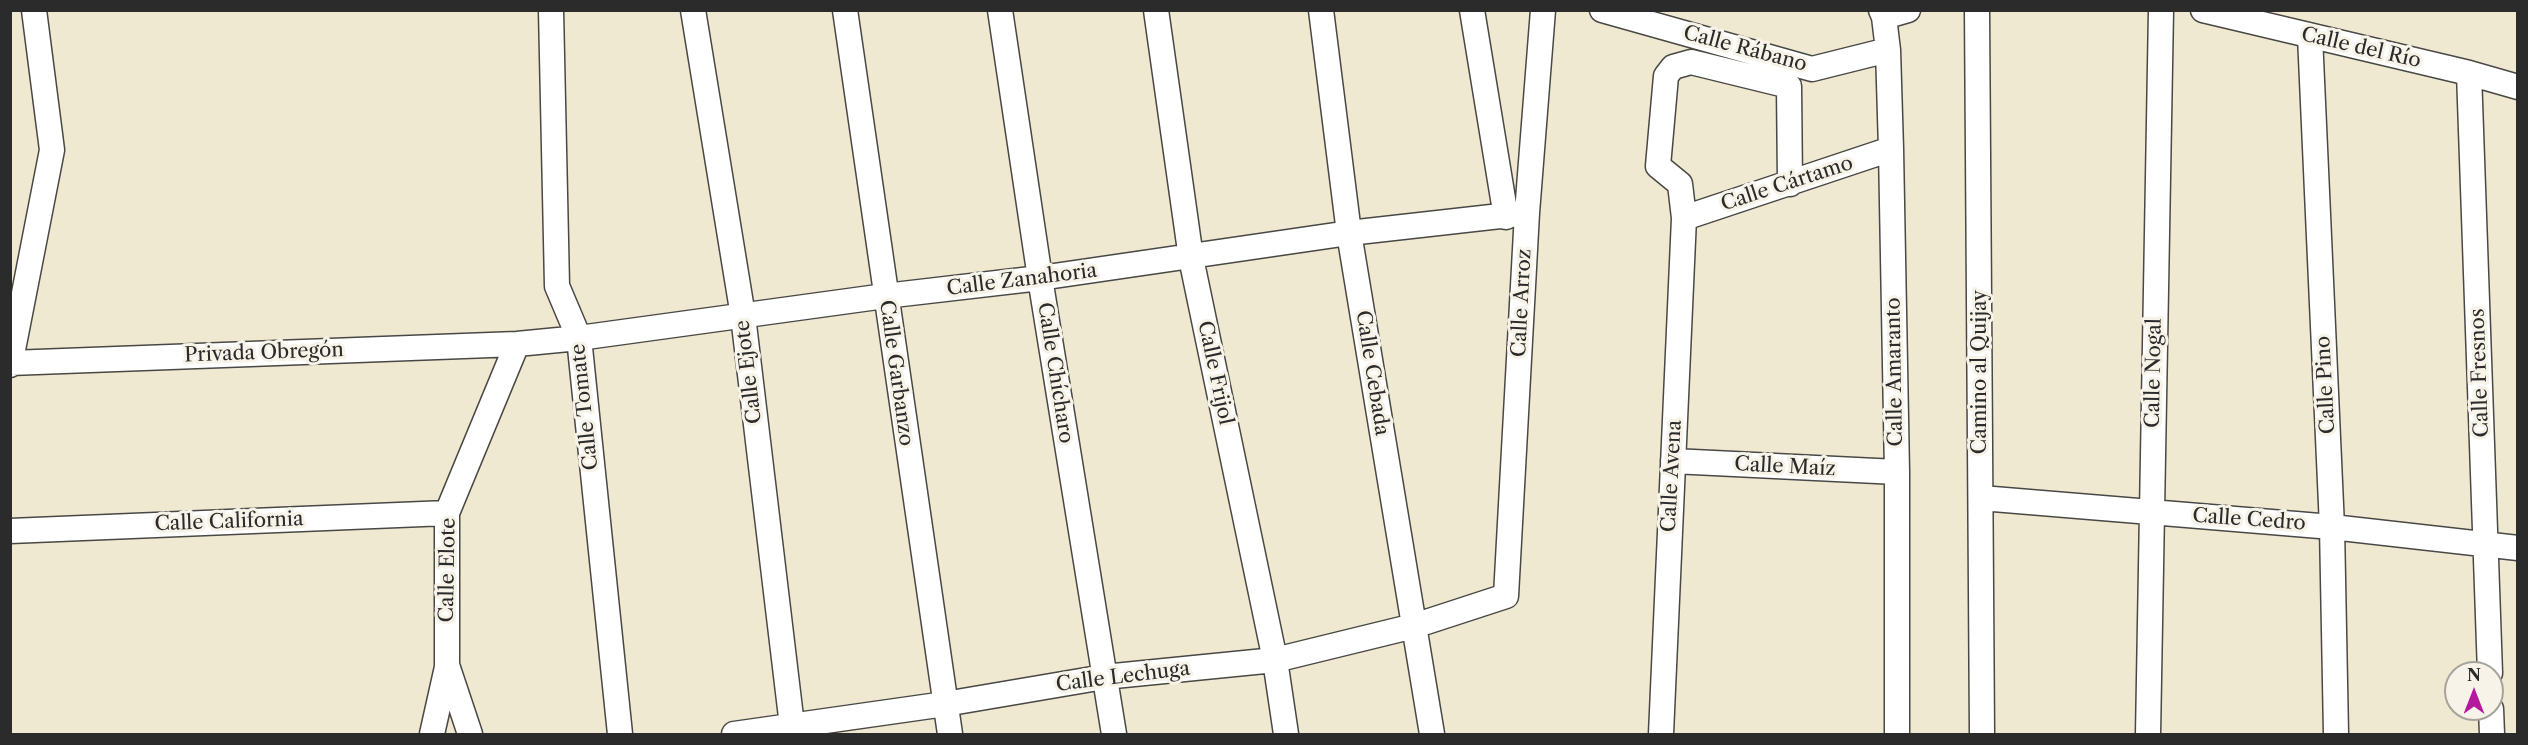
<!DOCTYPE html>
<html>
<head>
<meta charset="utf-8">
<style>
  body { margin:0 }
  #map { position:relative; width:2528px; height:745px; overflow:hidden; background:#f0e9d1; font-family:"Libre Caslon Text",serif }
  canvas { display:block }
  .frame { position:absolute; inset:0; border:12px solid #2b2b2b; pointer-events:none }
  .north { position:absolute; left:2444px; top:661px; width:60px; height:60px; box-sizing:border-box; background:#f7f3e8; border:2px solid #a5a39c; border-radius:50%; rotate:0deg; font-size:16px; font-weight:700; line-height:24px; text-align:center; color:#2b2b2b }
  .north::after { content:''; display:block; margin:auto; width:21px; height:27px; background:#b5179e; clip-path:polygon(50% 0,100% 100%,50% 72%,0 100%) }
</style>
</head>
<body>
<div id="map">
<canvas width="2528" height="745"></canvas>
<div class="frame"></div>
<div class="north">N</div>
</div>
<script>
const ctx = document.querySelector('canvas').getContext('2d');
ctx.lineJoin = 'round';
function strokePath(path, color, width, dash) { ctx.strokeStyle = color; ctx.lineWidth = width; ctx.lineCap = dash ? 'butt' : 'round'; ctx.setLineDash(dash || []); ctx.stroke(path); }
function write(font, color, halo, rows, align = 'center') {
  ctx.font = font + ' "Libre Caslon Text",serif'; ctx.lineWidth = 6; ctx.setLineDash([]); ctx.textBaseline = 'middle'; ctx.strokeStyle = halo; ctx.fillStyle = color; for (const [text, x, y, turn = 0] of rows) {
    ctx.save(); ctx.translate(x, y); ctx.rotate((+turn || 0) * Math.PI / 180); ctx.textAlign = isNaN(turn) ? turn : align; if (halo) ctx.strokeText(text, 0, 0); ctx.fillText(text, 0, 0); ctx.restore();
  }
}
const minor = new Path2D(`
  M551,10L557,286L579,338L620,734
  M693,10L743,316L793,734
  M845,10L950,734
  M1000,10L1040,278L1114,734
  M1156,10L1191,258L1275,660L1286,734
  M1321,10L1349,233L1432,734
  M1472,10L1506,217
  M1602,10L1812,69L1888,50
  M1881,10L1884,17L1888,50L1891,149L1897,472V734
  M1977,10L1982,734
  M2203,10L2469,73L2518,87
  M1884,17L1908,10
  M2310,36L2332,527L2336,734
  M2469,73L2490,673
  M1684,218L1891,149
  M10,363L517,344L579,338L885,296L1040,278L1349,233L1527,213
  M10,365L52,150L34,10
  M1673,461L1897,472
  M1981,498L2332,527L2518,548
  M10,531L447,513
  M2491,709L2492,734
  M432,734L447,667
  M470,734L447,665V513L517,344
  M734,734L945,704L1104,677L1275,660L1414,626L1506,596L1527,213L1543,10
  M1661,734L1684,218L1680,184L1658,166L1666,76L1673,67L1691,62L1789,86L1790,184
  M2148,734L2161,10`);
strokePath(minor, '#494844', 27);
strokePath(minor, '#fff', 24);
write('20px', '#2b2b2b', '#f7f3e8', [
  ["Calle del Río",2361,48,13],
  ["Calle Rábano",1745,49,15],
  ["Calle Cártamo",1787,184,-18],
  ["Calle Zanahoria",1022,280,-7],
  ["Calle Arroz",1522,303,-87],
  ["Privada Obregón",264,353,-2],
  ["Calle Ejote",749,372,-97],
  ["Calle Amaranto",1895,372,-91],
  ["Camino al Quijay",1980,372,-90],
  ["Calle Garbanzo",896,373,82],
  ["Calle Chícharo",1055,373,81],
  ["Calle Frijol",1215,373,78],
  ["Calle Cebada",1372,373,81],
  ["Calle Nogal",2154,373,-89],
  ["Calle Fresnos",2480,373,-92],
  ["Calle Pino",2326,385,-93],
  ["Calle Tomate",585,407,-96],
  ["Calle Maíz",1785,467,3],
  ["Calle Avena",1672,476,-87],
  ["Calle Cedro",2249,520,4],
  ["Calle California",229,522,-2],
  ["Calle Elote",448,570,-89],
  ["Calle Lechuga",1123,677,-7]
]);
</script>
</body>
</html>
